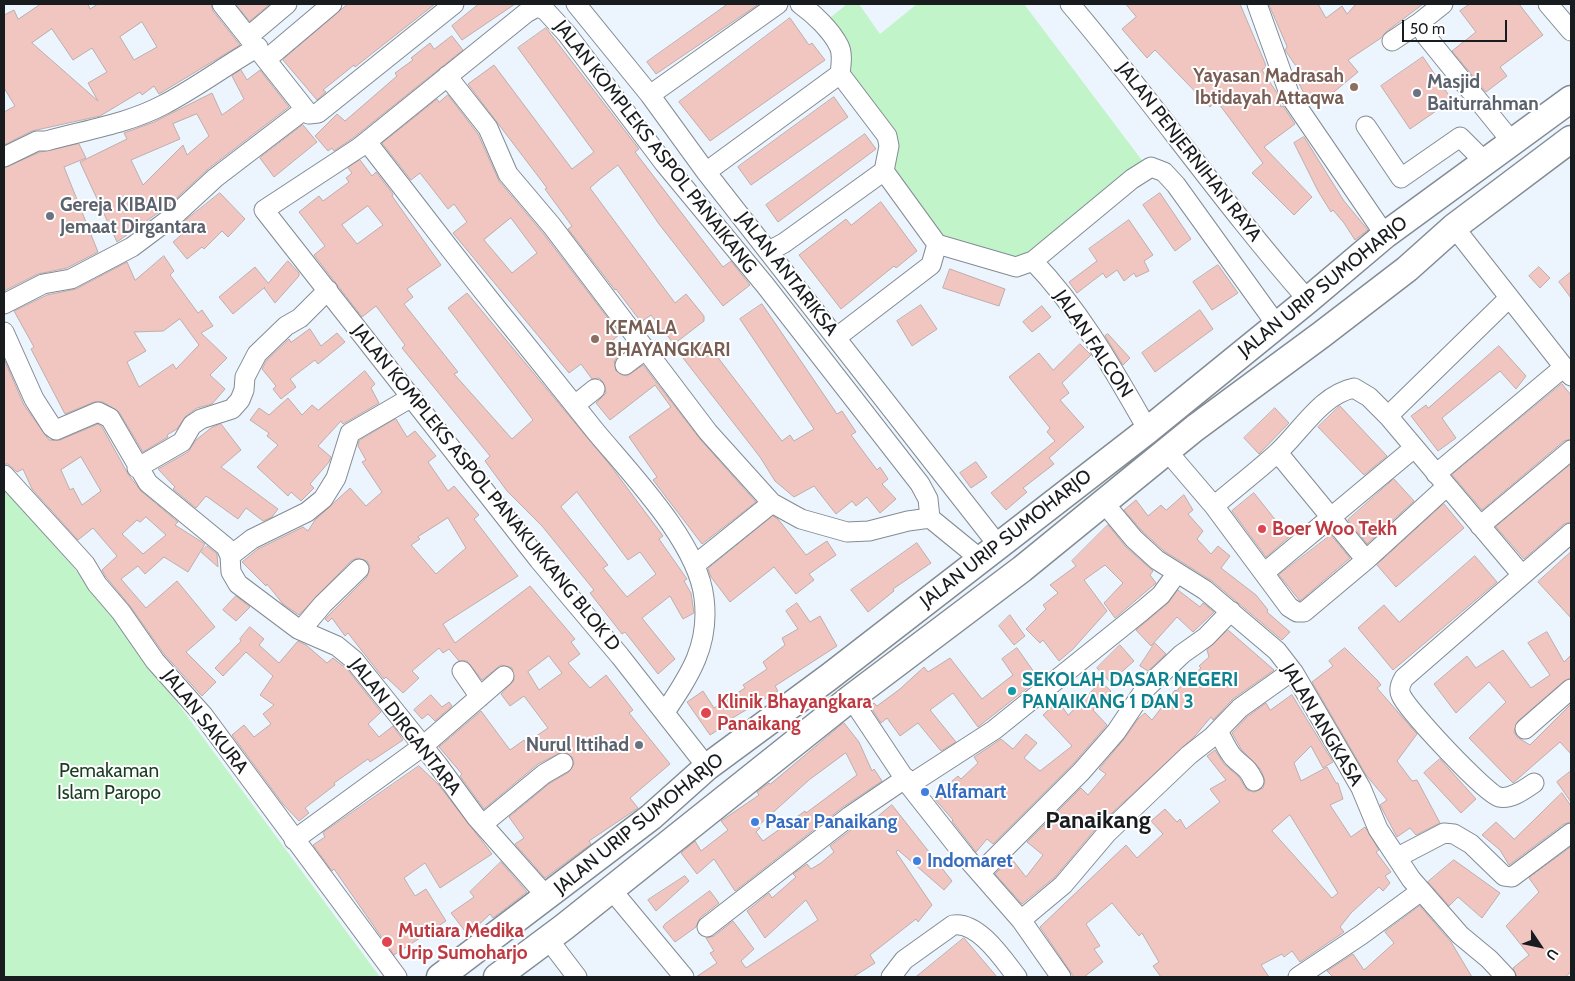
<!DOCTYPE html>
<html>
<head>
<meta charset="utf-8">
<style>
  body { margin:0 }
  #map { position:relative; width:1575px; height:981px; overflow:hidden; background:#ecf5fe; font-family:Cabin,sans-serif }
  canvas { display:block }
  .frame { position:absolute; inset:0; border:5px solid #191c1f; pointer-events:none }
  .north { position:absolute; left:1515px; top:921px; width:50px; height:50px; -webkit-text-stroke:4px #fff; paint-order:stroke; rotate:124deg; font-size:14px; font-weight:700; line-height:20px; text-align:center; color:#191c1f }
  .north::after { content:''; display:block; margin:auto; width:18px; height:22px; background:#191c1f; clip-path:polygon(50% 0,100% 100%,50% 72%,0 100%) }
  .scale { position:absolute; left:1402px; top:20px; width:105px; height:22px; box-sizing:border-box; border:2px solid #191c1f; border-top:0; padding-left:6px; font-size:15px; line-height:18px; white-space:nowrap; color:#191c1f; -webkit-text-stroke:4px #fff; paint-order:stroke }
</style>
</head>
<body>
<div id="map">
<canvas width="1575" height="981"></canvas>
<div class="frame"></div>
<div class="north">U</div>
<div class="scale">50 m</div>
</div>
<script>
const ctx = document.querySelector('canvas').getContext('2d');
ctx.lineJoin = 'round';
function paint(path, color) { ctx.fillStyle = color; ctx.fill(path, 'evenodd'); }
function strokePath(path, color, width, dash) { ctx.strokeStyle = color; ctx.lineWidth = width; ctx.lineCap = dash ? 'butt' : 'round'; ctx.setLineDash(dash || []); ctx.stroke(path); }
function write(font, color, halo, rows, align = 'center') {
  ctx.font = font + ' Cabin,sans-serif'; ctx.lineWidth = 4; ctx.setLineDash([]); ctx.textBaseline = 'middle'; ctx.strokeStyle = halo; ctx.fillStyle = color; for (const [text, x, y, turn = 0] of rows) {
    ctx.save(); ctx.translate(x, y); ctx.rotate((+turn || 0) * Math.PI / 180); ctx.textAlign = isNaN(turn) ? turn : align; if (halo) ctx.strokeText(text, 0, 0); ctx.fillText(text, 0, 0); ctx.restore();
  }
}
paint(new Path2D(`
  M847,4H859L880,34L917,4H1024L1144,163L1025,263L940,245L891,174L899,145L850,77L826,21Z
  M4,477L156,674L380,977H4Z`), '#c1f4c9');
const building = new Path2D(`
  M41,4H88L90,9L98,4H211L213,11L240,45L159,94L154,86L142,95L140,92L100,116L32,131L4,145V112L15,106L4,88V15L14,10L18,19ZM142,22L157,47L134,60L120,37ZM52,29L73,60L92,48L107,72L88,83L98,101L32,43Z
  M236,4H270L250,21Z
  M348,4H435L355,67L354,65L323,90L326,92L317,100L283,60Z
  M479,4H515L462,40L452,26Z
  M728,4H759L656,74L647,62Z
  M1126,4H1240L1265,63L1266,67L1262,70L1277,93L1281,107L1283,106L1295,124L1264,147L1312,197L1294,215L1252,173L1263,163L1216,100L1210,107L1155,50L1147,58L1122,29L1136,17Z
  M1269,4H1318L1326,18L1342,6L1347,14L1356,4H1423L1386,32L1381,38L1348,60L1358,72L1329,96L1310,105L1294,74L1300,72L1285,50L1287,47Z
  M1470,4H1519L1543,35L1500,67L1507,76L1486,92L1452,51L1476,32L1460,11Z
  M790,18L809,45L812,43L825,60L710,141L679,102Z
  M546,28L639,149L635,152L723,267L731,261L750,285L723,306L659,224L618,165L600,179L590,188L675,303L686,294L704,316V321L674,344L651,315L641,322L616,289L615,290L568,229L572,226L545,189L547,188L468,84L494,65L572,169L594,152L518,48Z
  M452,36L463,50L353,138L334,151L332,148L328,151L315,136L337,114L345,121L397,76L395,73L413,60L411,58L430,43L434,49Z
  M1423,57L1452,100L1410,129L1381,86Z
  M241,70L247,80L260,70L289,107L208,169L169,205L117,242L80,162L127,139L124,133L154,122L212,93L222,115L244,99L232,76ZM197,114L209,136L187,155L183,145L143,185L131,160L180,139L173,124Z
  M448,95L478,134L499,181L543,233L620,334L613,340L623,353L614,361L616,371L627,376L643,365L700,439L756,502L702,544L653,480L657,477L629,437L671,407L655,385L610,420L596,403L606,393L603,382L599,378L592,379L581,364L569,373L453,233L467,222L454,204L448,209L420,173L411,180L382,143L437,99L439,102ZM511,218L537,253L512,273L484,240Z
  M834,97L848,117L751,185L738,167Z
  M303,125L317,142L274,177L260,158Z
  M865,134L876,149L778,222L766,205Z
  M1304,137L1344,201L1368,230L1355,240L1344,223L1333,210L1331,212L1318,191L1294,143Z
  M79,144L86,158L64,167L98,252L67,268L38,274L4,291V168L40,152Z
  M360,160L372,176L376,172L393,194L392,196L441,265L407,289L413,297L404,304L458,372L454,374L512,439L533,420L448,308L467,293L610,465L663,536L659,539L687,579L684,581L691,593L694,613L683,619L670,596L642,618L675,659L658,674L625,632L622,634L590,593L594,590L542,526L507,491L485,461L490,456L402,348L405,345L376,306L362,317L314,255L325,246L299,212L319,196L323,201L349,182L346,178L352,173L348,168ZM368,206L383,225L357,244L342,225ZM577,492L628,560L640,552L656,574L627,597L603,568L608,565L561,507Z
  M220,193L245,219L228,237L222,231L204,249L202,247L187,259L173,242L186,231L180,225Z
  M1160,193L1191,239L1175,251L1143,205Z
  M881,202L917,251L896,268L894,266L841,309L799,255L846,219L851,225Z
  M1129,220L1153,255L1144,261L1149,271L1136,277L1134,273L1124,281L1117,270L1106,278L1103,273L1077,293L1069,282L1097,261L1089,249Z
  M164,256L174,271L170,275L198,313L202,310L213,326L201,333L227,358L210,375L225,389L212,404L197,408L186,416L177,429L167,435L168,437L143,452L119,412L103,402H94L65,414L31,349L34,347L14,311L47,295L76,289L127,262L135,280ZM180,319L199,345L176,369L173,364L139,387L127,362L146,351L134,332L163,331Z
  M288,261L299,273V276L275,303L264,288L265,287L233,314L219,297L255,267L268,283Z
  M1218,265L1238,293L1212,310L1193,282Z
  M1539,267L1550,278L1540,288L1529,276Z
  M950,269L1005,289L999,306L943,288Z
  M1571,272V298L1559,282Z
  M762,304L837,414L842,411L856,432L851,435L877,470L880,467L888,479L882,484L896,499L880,513L867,497L856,506L852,501L836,514L814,486L794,497L775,481L760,457L683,358L706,342L782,441L790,435L794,441L814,429L740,319Z
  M921,305L937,329L912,346L897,321Z
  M1042,306L1051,317L1032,332L1023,322Z
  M1200,310L1213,329L1155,372L1142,353Z
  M310,329L321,346L337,333L345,342L318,364L315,360L290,379L296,387L281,399L273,389L276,386L262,369L266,361L289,339L291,342Z
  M1108,334L1130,358L1123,365L1105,336Z
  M1080,344L1091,355L1062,383L1069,393L1060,400L1084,427L1049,458L1054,464L1023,488L1027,492L1006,510L991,493L1055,441L1047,432L1050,428L1009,377L1039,353L1053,370Z
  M1499,346L1526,376L1516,389L1500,371L1442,418L1456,438L1438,451L1411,416L1426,405L1428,408Z
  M4,359L24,405L49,440H60L98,424L102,427L128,474L141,491L178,522L175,525L205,544L188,572L164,557L145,574L138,566L121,579L146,608L177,581L215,627L186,652L216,682L202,696L164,654L130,606L106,577L102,570L117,556L93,528L78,540L32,489L23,469L17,472L8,464H4ZM81,457L101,491L82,505L73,488L70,490L61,470ZM146,517L166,535L143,554L122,534L137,520L140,522Z
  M365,371L375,384L371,388L379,403L343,424L341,421L318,446L331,457L329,462L310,484L314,488L301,501L291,492L288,496L257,467L278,445L267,436L269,433L250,420L259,408L269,415L288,398L302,415L312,405L318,410Z
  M1562,384L1571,395V439L1564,441L1482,510L1452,475Z
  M1340,406L1387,456L1364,475L1318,427Z
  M1275,408L1289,423L1259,454L1244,438Z
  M396,419L407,437L415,431L436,456L428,462L448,491L454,486L479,515L474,519L518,576L443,624L455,643L530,586L575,639L571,642L580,654L568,663L590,688L606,675L633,710L629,713L670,764L630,798L638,808L589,841L591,844L545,878L515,844L524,838L509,817L550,783L569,772L574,763L572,757L562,752L538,764L484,809L460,776L462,774L439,747L481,711L510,750L524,740L526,743L548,728L524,696L510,706L501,694L514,680L512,668L501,665L482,680L467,661H459L449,649L443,653L439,648L412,671L419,678L403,693L386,677L384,679L348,633L345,636L332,618L328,622L325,619L367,577L370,567L367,561L357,558L351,561L299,615L283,604L267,584L266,586L242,562L258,549L303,527L308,531L315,520L350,488L366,506L382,492L362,462L366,460L358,446L359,441ZM448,518L466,548L436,574L411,545L420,539L418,537ZM549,656L562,673L539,690L528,672Z
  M221,424L241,450L221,467L278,509L272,517L263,521L246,508L238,519L206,496L196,508L173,489L175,487L158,469L188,452L196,440L211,428Z
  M976,462L987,477L971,488L960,473Z
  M1571,464V522L1564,524L1524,559L1496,527Z
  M1394,479L1414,501L1367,544L1348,520Z
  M1254,493L1289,537L1266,557L1232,511Z
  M1184,495L1193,510L1188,514L1203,531L1197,539L1211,554L1218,546L1230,556L1221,568L1256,595L1268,610L1267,612L1290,632L1282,640L1212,581L1164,551L1142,531L1124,510L1136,500L1148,516L1161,505L1166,510Z
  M1444,504L1464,528L1396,587L1377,565Z
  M773,516L778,519L806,555L827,541L836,555L809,574L814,580L796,594L774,567L730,602L711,577L708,569Z
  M1108,525L1126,547L1153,571L1150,575L1156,583L1115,618L1104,603L1123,583L1105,565L1084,580L1107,611L1073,649L1059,661L1043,640L1040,643L1026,629L1046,609L1043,605L1058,593L1050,585L1076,566L1072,561Z
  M1331,535L1350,558L1300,601L1279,575Z
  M917,543L931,563L893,589L894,591L868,612L851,590Z
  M207,546L217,554L218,567L201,552Z
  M1571,552V618L1538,582Z
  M1475,556L1497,582L1393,670L1358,628L1384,605L1399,622Z
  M1178,590L1200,607L1203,603L1214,612L1193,632L1177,617L1151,646L1136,630L1168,603Z
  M236,596L250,607L236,621L223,610Z
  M797,603L810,622L820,616L837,646L775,686L778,691L724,723L726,725L710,735L687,702L703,691L714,708L745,688L743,685L767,669L763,662L785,645L782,638L798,629L786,611Z
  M1010,615L1025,636L1014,645L999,626Z
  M250,627L264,639L259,645L279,663L298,641L306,645L327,663L333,658L347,669L381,712L368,724L379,737L393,726L403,740L370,762L368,759L334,783L335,785L305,808L309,813L299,821L283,804L232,735L244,725L254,737L271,724L263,714L274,705L260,695L273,676L246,652L223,676L215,668L241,641L240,639Z
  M1228,630L1274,670L1233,699L1213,720L1211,717L1195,736L1099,825L1055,877L1022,904L995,874L1011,858L1026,877L1043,855L1027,842L1081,788L1088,795L1106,774L1099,769L1124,739L1138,719L1145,713L1152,720L1175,690L1176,691L1201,668L1199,666L1209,657L1207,650Z
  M1547,632L1564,662L1571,655V678L1564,681L1518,721L1514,732L1517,737L1530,745L1571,704V754L1560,742L1513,783L1469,738L1506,702L1489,682L1456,713L1434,684L1467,656L1476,668L1503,650L1531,688L1550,675L1528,643Z
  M1155,643L1166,654L1148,671L1140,666Z
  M1120,645L1134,661L1110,682L1097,668Z
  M1017,648L1039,679L978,727L953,693L930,710L956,742L941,751L918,723L900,736L887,718L881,723L870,706L874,703L877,706L900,689L924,667L928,672L950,658L982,699L1013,675L1002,659Z
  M1345,648L1378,681L1381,685L1377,688L1417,734L1397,761L1412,781L1417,780L1440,823L1416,835L1410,828L1397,837L1380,805L1387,800L1366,775L1312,682L1333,666L1329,661Z
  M1101,682L1111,691L1093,710L1107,725L1073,764L993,844L987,839L976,852L952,821L953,820L933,797L958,776L961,779L978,763L974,757L1001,739L1013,749L1026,734L1037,743L1024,758L1040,771L1072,746L1043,715L1058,701L1068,715Z
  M431,695L442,707L449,702L452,706L435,721L428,714L422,719L414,710Z
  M1292,695L1333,762L1323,768L1311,746L1294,763L1301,781L1327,767L1336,783H1338L1343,799L1330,805L1351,837L1365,827L1379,850L1376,852L1391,872L1385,876L1390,883L1383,891L1379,887L1351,913L1340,927L1344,932L1300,962L1292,951L1284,957L1282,954L1261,965L1269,977H1161L1153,966L1159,962L1142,933L1139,936L1112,903L1086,924L1100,946L1094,949L1103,962L1084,977H1074L1040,927L1126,845L1137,858L1163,834L1151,821L1165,809L1177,822L1180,819L1186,829L1220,802L1210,789L1226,780L1207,756L1215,750L1224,764L1239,777L1247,790L1254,792L1263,788L1265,781L1261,770L1241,749L1232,733L1247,717L1266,703L1270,710ZM1290,815L1338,893L1332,898L1272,831Z
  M844,723L859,742L872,771L874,769L882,781L843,807L735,891L714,859L697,874L681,853L695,841L701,851L728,830L721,821L759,795L757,792L769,783L770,784ZM846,753L857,775L806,813L805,811L763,841L756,832L760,828L758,826L809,780Z
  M1440,759L1476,799L1461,813L1424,773Z
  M419,766L438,784L492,854L440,888L425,863L404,878L415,896L426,889L446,921L394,955L334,869L332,871L313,845L325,837L323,833Z
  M1571,771V802L1557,782Z
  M1562,793L1571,806V822L1564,824L1509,865L1500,850L1482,835L1496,822L1514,839Z
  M892,805L952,881L944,890L898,850L896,852L932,905L918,922L916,919L870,955L875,963L853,977H696L717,963L710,953L714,951L706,938L714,936L733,921L754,949L741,961L746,968L818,920L806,900L765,938L747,911L769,893L772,898L796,877L793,874L807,864L811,869L821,863L834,852L830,846L864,820L867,825Z
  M1571,847V972L1565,977H1517L1513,968L1529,955L1506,926L1539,892L1529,878Z
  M1454,860L1500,893L1482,918L1458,897L1449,906L1428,882Z
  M501,862L527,892L493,918L490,914L468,935L451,913L474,897L470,892Z
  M685,876L689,881L656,911L648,900Z
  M710,891L719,903L700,918L696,927L675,942L663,927L665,924Z
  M1420,906L1451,942L1472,977H1333L1327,971L1353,954L1364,970L1394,943L1385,932Z
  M964,938L997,977H916Z`);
paint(building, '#f1c5c0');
strokePath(building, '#bcaead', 1);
const minor = new Path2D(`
  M222,4L309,114L318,113L454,4
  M576,4L650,95L706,172L998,545
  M800,4C814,14 831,30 839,46C843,54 841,65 840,74L887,136L889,146L884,171L937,244
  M1070,4C1152,100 1224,205 1308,300
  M1257,4L1290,96L1385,235
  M1443,4L1419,23L1426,36L1512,142
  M1548,4L1571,31
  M249,36L287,4
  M1392,41L1419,23
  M268,58L332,4
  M447,76L488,128L508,174L552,226L708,432L772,503L801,519L847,532L869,531L908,521L930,518L979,558
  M650,95L778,4
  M1366,126L1401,178L1460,137L1485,162
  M367,142C415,203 462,266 511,326C540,362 568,397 596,432C631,474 698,543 704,598C710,645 690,675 665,712
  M4,157L37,141H46C85,130 127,124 163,105C196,88 226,65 258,47
  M706,172L840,74
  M1454,227L1571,376
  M769,251L784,243L884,171
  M1033,261C1081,311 1114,371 1148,430
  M4,304L43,284L71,279L132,247L176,214L215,178L304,110
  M4,332L34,399L52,427L56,430L98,412L110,418L148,483L226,547L230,556L231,572L238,584L298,629L337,646L354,660L438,765L476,817L547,897
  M837,337L931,265L937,244L1016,267L1033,261L1132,179L1151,167L1164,172L1176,185L1276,324
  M625,365L646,349
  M575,405L595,389
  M1388,416L1508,299
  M1167,451L1214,506L1289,607L1297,612H1304L1366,560L1446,487
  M1278,453L1366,560
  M137,468L182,442L192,425L201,419L232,409L240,400L244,390L245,377L257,354L286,326L300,318L328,290
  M1436,474L1564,367
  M4,475L85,564L97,584L121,612L155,661L203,715L397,977
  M1104,503L1134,539L1157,560L1205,590L1277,651L1294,673L1339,750L1361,788L1378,829L1411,879L1460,935L1489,959L1506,977
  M1214,506C1234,489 1256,472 1276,454C1300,433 1320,395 1354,388L1369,397L1388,416L1522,575
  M1480,526L1571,450
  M230,556L252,539L307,512L323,499L336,478L350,433L412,397
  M696,564L772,503
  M1264,573L1414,448
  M301,630L323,604L359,569
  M462,671L480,697
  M851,698L909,785L965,856L1021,920L1061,977
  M1525,729L1571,689
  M1218,731C1223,740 1227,750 1233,757C1244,768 1247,766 1254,781
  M707,767L620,656L539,560L264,210L360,147L526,13L537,7L545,10L567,34L664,163L765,285L920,484L928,499L930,518
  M1534,783C1525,789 1511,800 1499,797C1486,794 1407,710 1401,695C1398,689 1401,683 1404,678L1571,533
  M909,785L994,730L1142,611L1161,595L1177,573
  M483,824L544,774L563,763
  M294,840L423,746L504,676
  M1398,857L1444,833L1454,834L1471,844L1504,876L1512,877L1571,833
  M981,872L1081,772L1116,732L1145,689L1182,654L1206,637L1231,611
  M610,888L684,977
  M1021,920L1063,885L1107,833L1189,755L1212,737L1240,708L1292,671
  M707,927L850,816L906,778
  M548,939L577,977
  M891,977L904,960L953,925C978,921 1003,959 1017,977
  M1298,977L1361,935L1421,891`);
const highway = new Path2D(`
  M440,977L651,817L707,767L829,677L1148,430L1308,300L1385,235L1571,99
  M497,977L564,927L851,698L1022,569L1195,428L1321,335L1407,269L1454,227L1571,139`);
strokePath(minor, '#838b94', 21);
strokePath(highway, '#838b94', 29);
strokePath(minor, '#fff', 19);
strokePath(highway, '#fff', 26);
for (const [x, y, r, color] of [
  [1354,87,5,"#8d6e63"],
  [1417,93,5,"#6b7280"],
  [50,216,5,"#6b7280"],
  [595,339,5,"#8d6e63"],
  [1262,529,5,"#e0444e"],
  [1012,691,5,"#0f9aa8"],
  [706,713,6,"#e0444e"],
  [639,745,5,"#6b7280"],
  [925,792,5,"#3f7fe0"],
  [755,822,5,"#3f7fe0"],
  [917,861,5,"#3f7fe0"],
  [387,942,6,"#e0444e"]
]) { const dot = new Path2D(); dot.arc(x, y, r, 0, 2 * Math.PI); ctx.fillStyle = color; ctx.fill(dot); strokePath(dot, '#fff', 2); }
write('bold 19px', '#785e54', '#fff', [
  ["Yayasan Madrasah",1344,76],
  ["Ibtidayah Attaqwa",1344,98],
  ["KEMALA",605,328,"left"],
  ["BHAYANGKARI",605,350,"left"]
], 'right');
write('bold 19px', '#5b616d', '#fff', [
  ["Masjid",1427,82],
  ["Baiturrahman",1427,104],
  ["Gereja KIBAID",60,205],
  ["Jemaat Dirgantara",60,227],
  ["Nurul Ittihad",629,745,"right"]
], 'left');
write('19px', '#191c1f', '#fff', [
  ["JALAN KOMPLEKS ASPOL PANAIKANG",655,147,52],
  ["JALAN PENJERNIHAN RAYA",1189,152,52],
  ["JALAN ANTARIKSA",787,274,52],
  ["JALAN URIP SUMOHARJO",1323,287,-39],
  ["JALAN FALCON",1093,344,56],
  ["JALAN KOMPLEKS ASPOL PANAKUKKANG BLOK D",486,488,51],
  ["JALAN URIP SUMOHARJO",1006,539,-38],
  ["JALAN SAKURA",205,722,52],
  ["JALAN ANGKASA",1322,725,59],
  ["JALAN DIRGANTARA",405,727,52],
  ["JALAN URIP SUMOHARJO",639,824,-39]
]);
write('bold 19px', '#be3a42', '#fff', [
  ["Boer Woo Tekh",1272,529],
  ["Klinik Bhayangkara",717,702],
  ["Panaikang",717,724],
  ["Mutiara Medika",398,931],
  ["Urip Sumoharjo",398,953]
], 'left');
write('bold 19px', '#0d838f', '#fff', [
  ["SEKOLAH DASAR NEGERI",1022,680],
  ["PANAIKANG 1 DAN 3",1022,702]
], 'left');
write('19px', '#193c21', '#fff', [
  ["Pemakaman",109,771],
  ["Islam Paropo",109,793]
]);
write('bold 19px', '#366cbe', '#fff', [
  ["Alfamart",935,792],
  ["Pasar Panaikang",765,822],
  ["Indomaret",927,861]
], 'left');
write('bold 24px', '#191c1f', '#fff', [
  ["Panaikang",1098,821]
]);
</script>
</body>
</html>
